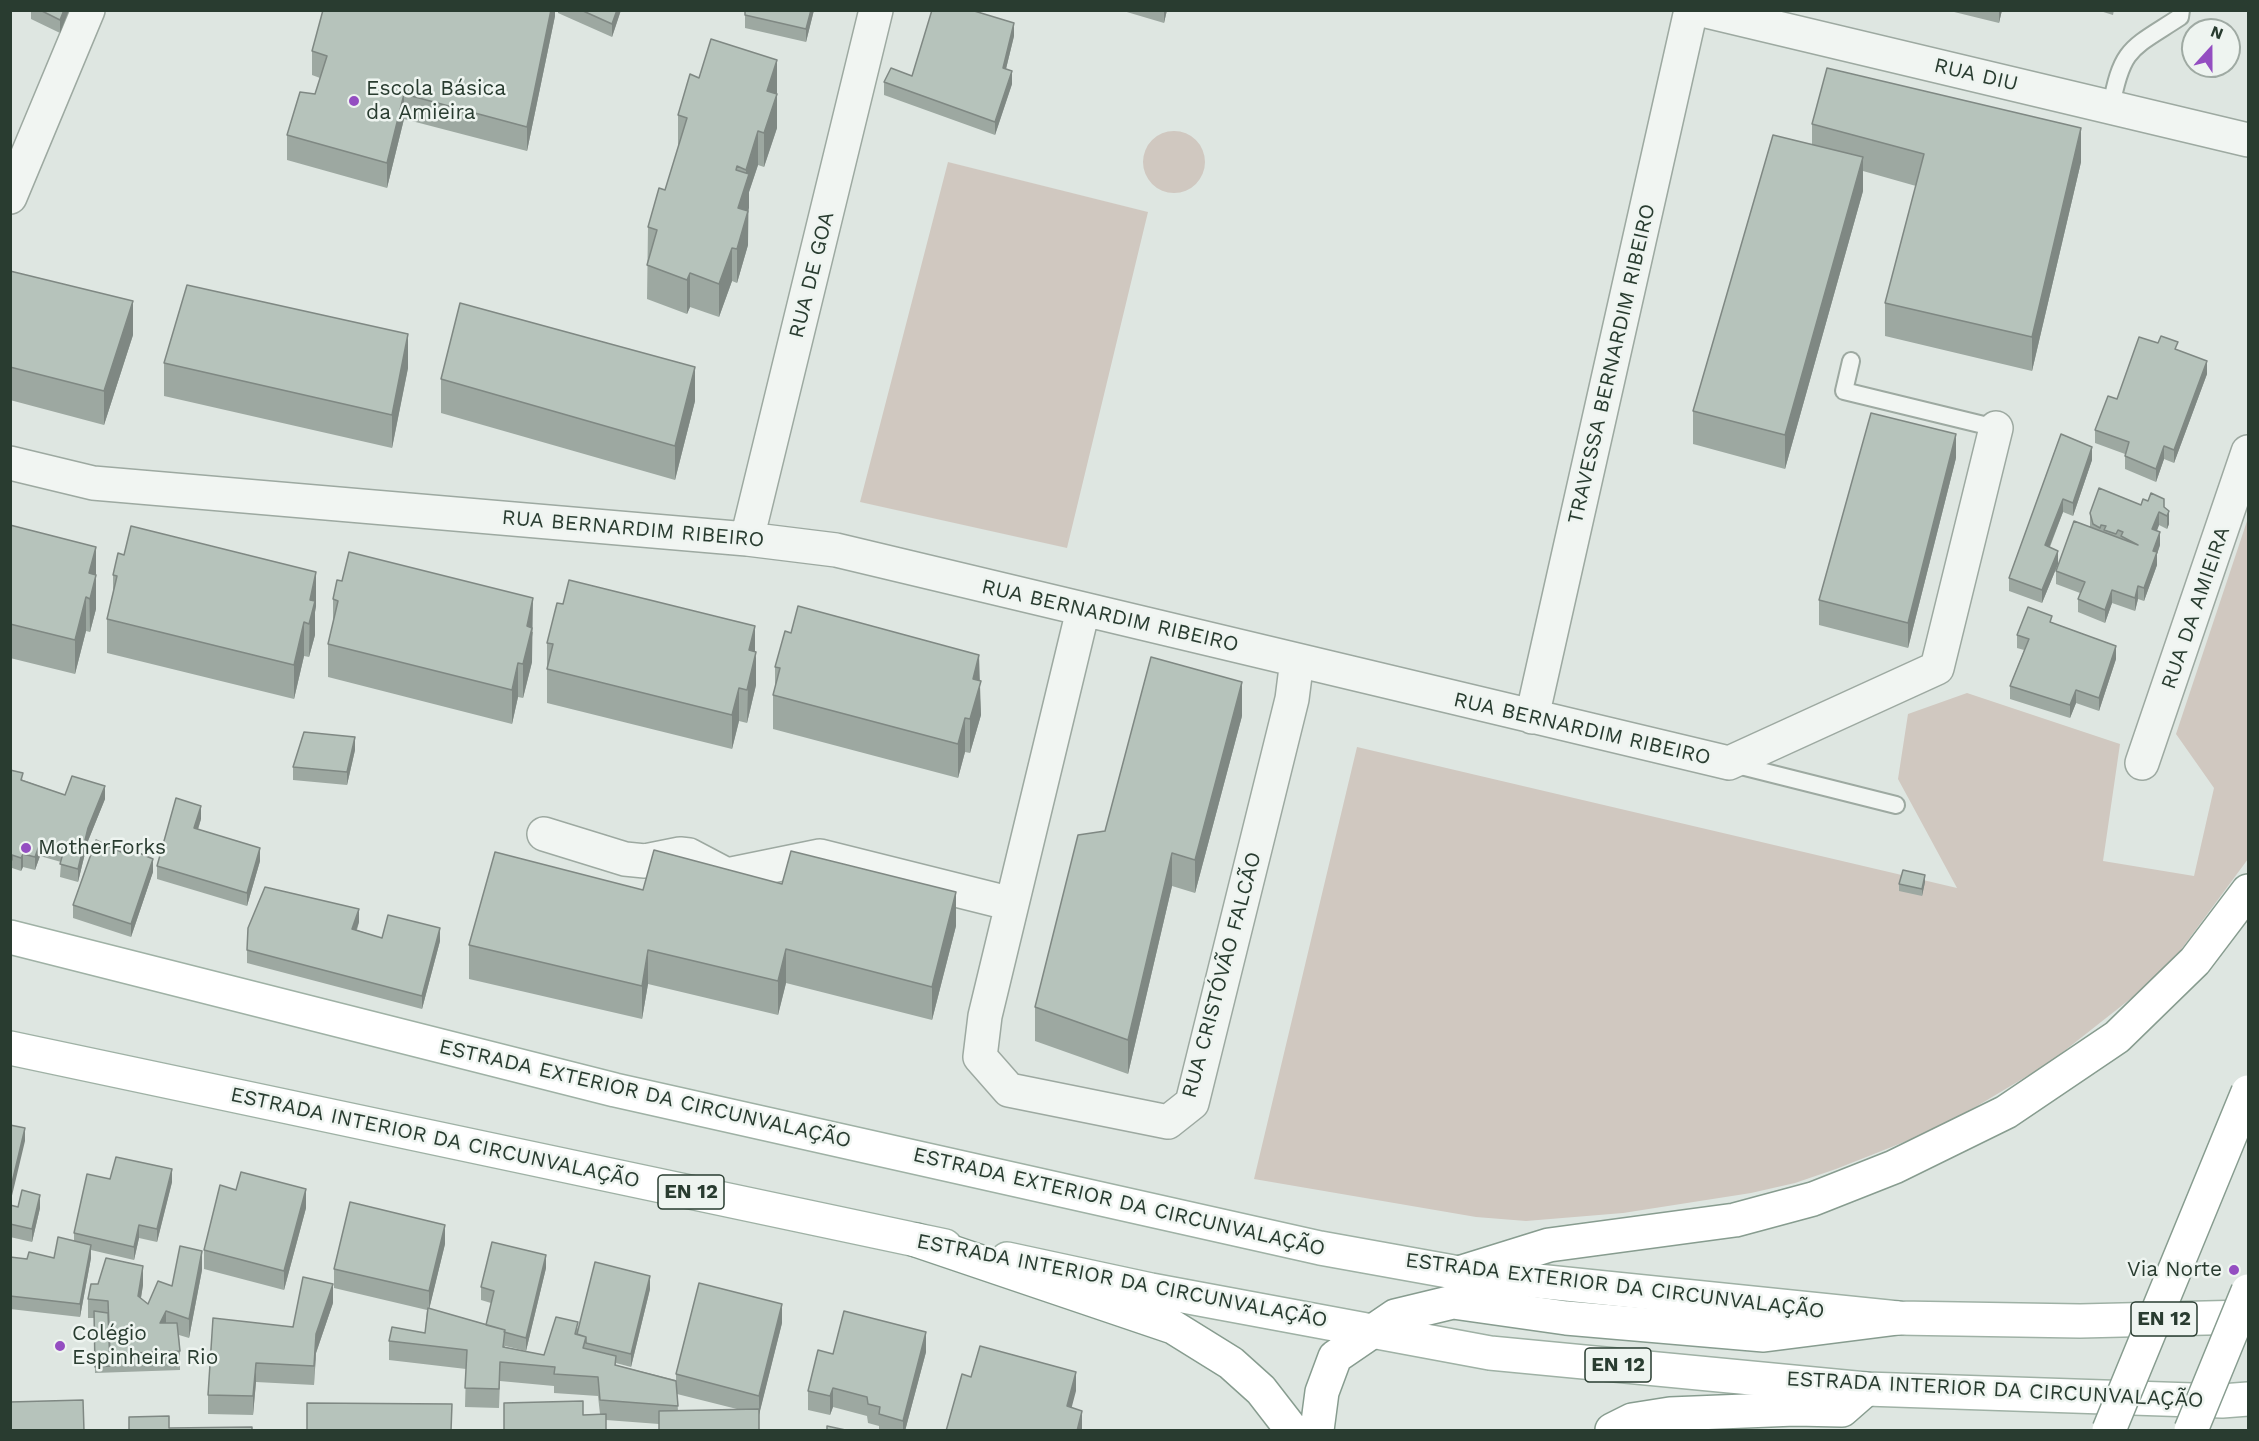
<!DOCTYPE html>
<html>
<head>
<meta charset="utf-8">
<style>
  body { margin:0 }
  #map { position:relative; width:2259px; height:1441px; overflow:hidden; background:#dee6e1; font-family:"Work Sans",sans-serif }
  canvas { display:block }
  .frame { position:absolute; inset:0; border:12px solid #293c30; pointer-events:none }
  .north { position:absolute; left:2181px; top:18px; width:60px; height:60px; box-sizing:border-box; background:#eef4f0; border:2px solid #9faaa3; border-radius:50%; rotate:21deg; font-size:16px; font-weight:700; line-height:24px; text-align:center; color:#293c30 }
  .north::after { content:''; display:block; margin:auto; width:21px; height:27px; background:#944ec1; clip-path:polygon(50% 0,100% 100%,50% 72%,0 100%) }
</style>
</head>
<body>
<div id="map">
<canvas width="2259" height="1441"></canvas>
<div class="frame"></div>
<div class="north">N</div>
</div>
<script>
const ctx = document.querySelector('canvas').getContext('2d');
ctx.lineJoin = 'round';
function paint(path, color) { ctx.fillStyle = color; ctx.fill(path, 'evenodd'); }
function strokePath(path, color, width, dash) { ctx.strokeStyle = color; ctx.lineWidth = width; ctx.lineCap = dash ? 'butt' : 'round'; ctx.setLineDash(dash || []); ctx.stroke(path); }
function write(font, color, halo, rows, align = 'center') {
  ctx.font = font + ' "Work Sans",sans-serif'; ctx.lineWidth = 5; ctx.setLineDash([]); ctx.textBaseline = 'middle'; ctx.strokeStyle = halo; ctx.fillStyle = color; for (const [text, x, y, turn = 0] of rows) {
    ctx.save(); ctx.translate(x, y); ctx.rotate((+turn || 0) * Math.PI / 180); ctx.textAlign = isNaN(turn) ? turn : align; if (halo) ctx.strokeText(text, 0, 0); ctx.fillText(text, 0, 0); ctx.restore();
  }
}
paint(new Path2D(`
  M1143 162a31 31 0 1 1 62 0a31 31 0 1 1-62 0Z
  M948,162L1148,212L1067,548L860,502Z
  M2248,518V859L2180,951L2148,985L2049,1063L1942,1127L1836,1169L1795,1183L1751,1193L1623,1213L1526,1221L1476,1217L1254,1179L1357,747L1957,888L1898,779L1908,714L1967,693L2120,744L2103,861L2194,876L2214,788L2176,734Z`), '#d0c8c0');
const service = new Path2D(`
  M2111,107C2122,47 2131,49 2180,17L2181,10
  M1851,361L1844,391L1996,428
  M1733,764L1896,805`);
const minor = new Path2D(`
  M1702,10L2248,140
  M10,197L88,10
  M10,463L93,483L747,539L836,550L1729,763L1937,668L1996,428
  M747,539L876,10
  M1083,610L985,1016L980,1057L1009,1090L1168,1122L1192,1103L1292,699L1297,660
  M1532,717L1691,10
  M2142,763L2248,452
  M544,834L625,859L645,861L680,854L689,855L727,875L820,856L1012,904`);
const primary = new Path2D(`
  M10,937L615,1090L1320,1248L1459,1273L1898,1318L2080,1321L2248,1317
  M10,1048L945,1246
  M1007,1259L1151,1290L1490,1353L1866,1389L2222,1401L2248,1399`);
const trunk = new Path2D(`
  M916,1240L1173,1327L1231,1363L1261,1390L1292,1430
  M1459,1273L1549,1245L1735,1220L1813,1199L1894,1167L2006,1112L2117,1037L2195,961L2248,891
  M1317,1430L1322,1392L1335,1357L1395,1316L1453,1302L1566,1318L1764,1335L1898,1318
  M1612,1430L1632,1420L1670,1414L1795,1409L1842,1410L1866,1389`);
strokePath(service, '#9da9a1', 20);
strokePath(minor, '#9da9a1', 36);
strokePath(primary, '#9fb1a5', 36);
strokePath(trunk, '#879c8f', 36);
strokePath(service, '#f1f5f2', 16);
strokePath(minor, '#f1f5f2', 33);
strokePath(primary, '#fff', 33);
strokePath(trunk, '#fff', 33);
const trunkBridge = new Path2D(`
  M2109,1430L2248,1092
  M2191,1430L2248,1291`);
strokePath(trunkBridge, '#879c8f', 36, []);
strokePath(trunkBridge, '#fff', 33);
paint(new Path2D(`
  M31,10H69L60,33L31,19Z
  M555,10V16L527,151L404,119L387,188L287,160V135L315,94L320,78L312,75V51Z
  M558,10H621L612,37L558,13Z
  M745,10H814L806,42L745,28Z
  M1120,10H1167L1164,23Z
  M1946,10H2002L1999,23Z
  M2097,10H2114L2113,15Z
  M1014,36L1006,69L1012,84L995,135L884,95V82L912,76Z
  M699,78L776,94L777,128L764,167L758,165L749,192L748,245L737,283L732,281L719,317L690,307L687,314L647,299L648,227L665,190L678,148V115Z
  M1812,124L2081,162L2032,371L1885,336V303L1916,186L1863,171V191L1785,469L1693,444V411L1812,145Z
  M10,271L133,335L104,425L10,400Z
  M2178,350L2207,374L2174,463L2164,459L2156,482L2125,469V454L2095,443V430L2117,399Z
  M164,363L408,368L392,448L164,396Z
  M441,379L695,401L675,480L441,413Z
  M2061,434L2092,460L2073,516L2063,512L2050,547L2058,564L2042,603L2009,591V578Z
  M1956,458L1908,648L1819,625V600Z
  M2141,505L2164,507L2169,511V524L2167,529L2159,525L2157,531L2160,545L2157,554V565L2144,601L2138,599L2135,611L2112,603L2105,623L2078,612V599L2080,593L2056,584V571L2090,527V513Z
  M10,525L96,547V609L90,632L86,631L75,674L10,658Z
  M113,575L316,606L315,612V635L309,657L304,656L294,699L107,653V619L113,595Z
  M333,599L533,632L532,637V662L523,698L518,697L512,724L328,677V644L333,623Z
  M2052,623L2116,659L2099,711L2076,703L2070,718L2010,699V686L2024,650L2017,648V635Z
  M547,643L755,651L756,685L747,723L739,721L732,749L547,703Z
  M775,667L979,681L981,715L970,753L965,752L958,778L773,729V695L775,687Z
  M1242,716L1195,893L1172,886L1128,1074L1035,1041V1007L1105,831Z
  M355,750L347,785L293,780V767Z
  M10,770L23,780L65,795L105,799L88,841L78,882L60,877L61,862L40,856L35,870L23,867L21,871L12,868V873H10Z
  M201,819L198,830L260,861L247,906L157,879V866Z
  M121,852L153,872L131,937L73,918V905Z
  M1925,882L1922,896L1899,891V884Z
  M782,884L956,926L932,1020L786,983L778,1015L648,984L642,1019L469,979V945L643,890Z
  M359,922L357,930L382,938L440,941L422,1009L247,963V950Z
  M110,1179L172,1182L157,1242L139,1238L134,1260L91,1250V1258L80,1317L10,1309V1257L27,1259L54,1258L74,1241V1233Z
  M236,1190L306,1208L284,1290L204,1269V1250Z
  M10,1205L18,1207L40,1208L32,1242L10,1237Z
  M445,1244L429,1309L486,1325L491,1303L481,1300V1287L546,1268L526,1351L505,1346V1347L544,1355L578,1328L650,1289L631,1367L616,1363V1365L676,1380V1374L782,1323L759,1414V1431H659V1424L606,1420L583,1415L600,1414L598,1396L554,1393V1386L500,1381L499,1408L465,1407L466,1369L389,1360V1341L425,1333L427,1310L334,1288V1269ZM677,1394L737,1409L678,1411Z
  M202,1270L189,1338L179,1335L180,1351V1370L95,1373L94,1318H88V1299L98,1284L143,1285L141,1298L148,1304L172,1286Z
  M333,1303L316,1353L314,1385L256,1382L253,1415L208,1414V1395L293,1327Z
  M926,1352L905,1431H879V1426L868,1423L867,1416L833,1407L830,1415L808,1410V1391L833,1354Z`), '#9da8a1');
paint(new Path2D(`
  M64,10H69L60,33V20Z
  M551,10H555V16L527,151V127Z
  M617,10H621L612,37V24Z
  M811,10H814L806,42V29Z
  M1164,10H1167L1164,23Z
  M1999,10H2002L1999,23Z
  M1014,23V36L1003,81V68Z
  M777,60V128L764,167V133L767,91Z
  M1012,71V84L995,135V122Z
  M404,94V119L387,188V163Z
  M2081,128V162L2032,371V337Z
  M758,131V165L749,192V208L738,242V208L746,184V170Z
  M1863,157V191L1785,469V435Z
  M748,211V245L737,283V249Z
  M732,248V281L719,317V284Z
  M690,273V307L687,314V280Z
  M133,301V335L104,425V391Z
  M408,334V368L392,448V415Z
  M2207,361V374L2174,463V450Z
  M695,367V401L675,480V446Z
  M1956,434V458L1908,648V623Z
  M2164,446V459L2156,482V469Z
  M2092,447V460L2073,516V503Z
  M2063,499V512L2045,558V545Z
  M2169,511V524L2167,529V516Z
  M2159,512V525L2152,542V529Z
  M2160,532V545L2157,554V565L2144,601V588L2153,551Z
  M96,547V609L90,632L89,573Z
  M2058,551V564L2042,603V590Z
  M316,572V606L315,612V635L309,657L310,600Z
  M2138,586V599L2135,611V598Z
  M2112,590V603L2105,623V610Z
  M86,597V631L75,674V640Z
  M533,598L532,662L523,698V664L527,626Z
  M304,622V656L294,699V665Z
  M755,626V658L756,652V685L747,723L749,650Z
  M2116,646V659L2099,711V698Z
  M979,655L981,715L970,753V719L973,679Z
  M518,663V697L512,724V690Z
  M1242,682V716L1195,893V860Z
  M739,688V721L732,749V715Z
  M2076,690V703L2070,718V705Z
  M965,718V752L958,778V744Z
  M355,737V750L347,785V772Z
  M105,786V799L88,841L78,882V869L88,828Z
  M201,806V819L194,841V828Z
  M40,843V856L35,870V857Z
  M260,848V861L247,906V893Z
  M1172,853V886L1128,1074V1040Z
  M23,854V867L21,871V858Z
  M153,859V872L131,937V924Z
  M1925,875V882L1922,896V889Z
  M956,892V926L932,1020V987Z
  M359,909V922L352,942V929Z
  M440,928V941L422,1009V996Z
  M786,949V983L778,1015V981Z
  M648,950V984L642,1019V986Z
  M25,1128V1141L10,1204V1191Z
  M172,1169V1182L157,1242V1229Z
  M306,1189V1208L284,1290V1271Z
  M40,1195V1208L32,1242V1229Z
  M139,1225V1238L134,1260V1247Z
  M445,1225V1244L429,1310V1291Z
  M91,1245V1258L80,1317V1304Z
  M202,1251V1270L189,1338V1319Z
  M546,1255V1268L526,1351V1338Z
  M143,1266V1285L138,1315V1296Z
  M650,1276V1289L631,1367V1354Z
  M333,1284V1303L316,1353L314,1385L316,1334Z
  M782,1304V1323L759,1415V1396Z
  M166,1311V1330L160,1323Z
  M926,1332V1352L905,1431H903V1421Z
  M256,1363V1382L253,1415V1396Z
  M1076,1372V1391L1067,1425V1406Z
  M833,1388V1407L830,1415V1396Z
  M1082,1411V1431H1077Z`), '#7f8883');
const building = new Path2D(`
  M40,10H64L60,20Z
  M323,10H551L527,127L404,94L387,163L287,135L300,92L315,94L327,56L312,51Z
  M581,10H617L612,24Z
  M745,10H811L806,29L745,15Z
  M932,10H971L1014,23L1003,68L1012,71L995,122L884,82L891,68L912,76Z
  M711,39L777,60L767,91L777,94L764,133L758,131L746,170L737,166L736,170L749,174L738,208L748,211L737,249L732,248L719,284L690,273L687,280L647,265L657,230L648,227L659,188L665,190L687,118L678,115L690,74L699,78Z
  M1827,68L2081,128L2032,337L1885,303L1924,154L1812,124Z
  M1773,135L1863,157L1785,435L1693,411Z
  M10,271L133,301L104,391L10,367Z
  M187,285L408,334L392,415L164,363Z
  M460,303L695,367L675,446L441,379Z
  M2161,336L2178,342L2175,349L2207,361L2174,450L2164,446L2156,469L2125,456L2129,442L2095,430L2108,396L2117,399L2139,337L2158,343Z
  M1871,413L1956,434L1908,623L1819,600Z
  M2061,434L2092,447L2073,503L2063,499L2045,545L2058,551L2042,590L2009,578Z
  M2099,488L2141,505L2143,499L2148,501L2151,493L2164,499V507L2169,511L2167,516L2159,512L2152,529L2160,532L2153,551L2157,552L2144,588L2138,586L2135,598L2112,590L2105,610L2078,599L2085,582L2056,571L2074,521L2138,545L2121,536L2123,532L2118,530L2116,534L2104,530L2106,526L2101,525L2100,528L2093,524L2090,513Z
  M10,525L96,547L89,573L96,575L90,599L86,597L75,640L10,624Z
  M131,526L316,572L310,600L315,601L309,624L304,622L294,665L107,619L117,576L113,575L118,553L124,555Z
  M349,552L533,598L527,626L532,628L523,664L518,663L512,690L328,644L338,601L333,599L337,580L342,581Z
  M569,580L755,626L749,650L756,652L747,690L739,688L732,715L547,669L553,644L547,643L557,603L563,604Z
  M798,606L979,655L973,679L981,681L970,719L965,718L958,744L773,695L780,668L775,667L785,631L791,633Z
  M2028,607L2052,616L2050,622L2116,646L2099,698L2076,690L2070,705L2010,686L2029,639L2017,635Z
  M1151,657L1242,682L1195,860L1172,853L1128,1040L1035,1007L1078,835L1105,831Z
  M304,732L355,737L347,772L293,767Z
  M10,770L23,773L21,780L65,795L72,776L105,786L88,828L78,869L60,864L64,850L40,843L35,857L23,854L21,858L12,855V860H10Z
  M176,798L201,806L194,828L260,848L247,893L157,866Z
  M96,840L121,852L123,846L153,859L131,924L73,905Z
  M654,850L782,884L791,851L956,892L932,987L786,949L778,981L648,950L642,986L469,945L495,852L643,890Z
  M1903,870L1925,875L1922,889L1899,884Z
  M265,887L359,909L352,929L382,938L388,915L440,928L422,996L247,950L248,928Z
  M10,1125L25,1128L10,1191Z
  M116,1157L172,1169L157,1229L139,1225L134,1247L74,1233L87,1174L110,1179Z
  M241,1172L306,1189L284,1271L204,1250L220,1185L236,1190Z
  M22,1190L40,1195L32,1229L10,1224V1205L18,1207Z
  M350,1202L445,1225L429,1291L334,1269Z
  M58,1237L91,1245L80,1304L10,1296V1257L27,1259L29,1252L54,1258Z
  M492,1242L546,1255L526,1338L504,1332L505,1330L486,1325L494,1291L481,1287Z
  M180,1246L202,1251L189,1319L166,1311L160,1323H177L180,1351L110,1354L108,1301L88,1299L91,1284H98L106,1258L143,1266L138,1296L148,1304L158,1281L172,1286Z
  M595,1262L650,1276L631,1354L586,1343V1337L577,1334Z
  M303,1277L333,1284L316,1334L314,1366L256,1363L253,1396L208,1395L213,1318L293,1327Z
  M699,1283L782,1304L759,1396L676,1374Z
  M428,1308L505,1330L503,1347L544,1355L556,1317L578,1322L575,1334L586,1337L583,1348L616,1356L615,1365L676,1381L678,1406L600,1400L598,1377L554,1374L555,1367L500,1362L499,1389L465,1388L467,1350L389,1341L392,1327L425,1333Z
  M94,1311L108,1313L110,1366L95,1367Z
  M844,1311L926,1332L903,1421L879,1414L880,1407L868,1404L867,1397L833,1388L830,1396L808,1391L818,1350L833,1354Z
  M980,1346L1076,1372L1067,1406L1082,1411L1077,1431H946L962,1374L971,1377Z
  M83,1400L84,1431H10V1402Z
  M583,1401V1415L606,1414V1431H504V1403Z
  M307,1403L452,1404L451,1431H307Z
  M759,1409V1431H659V1411Z
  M169,1416V1428L252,1427V1431H129V1417Z
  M827,1426L850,1431H827Z`);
paint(building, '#b6c3bb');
strokePath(building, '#7f8883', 1.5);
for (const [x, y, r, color] of [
  [354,101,6,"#944ec1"],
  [26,848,6,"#944ec1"],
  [2234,1270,6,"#944ec1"],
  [60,1346,6,"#944ec1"]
]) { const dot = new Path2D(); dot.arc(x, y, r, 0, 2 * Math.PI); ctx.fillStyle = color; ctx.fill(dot); strokePath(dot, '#eef4f0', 2); }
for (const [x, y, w] of [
  [691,1192,66],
  [2164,1319,66],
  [1618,1365,66]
]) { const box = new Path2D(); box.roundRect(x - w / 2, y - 17, w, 34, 4.5); ctx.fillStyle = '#eef4f0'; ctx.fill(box); strokePath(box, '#293c30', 1.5); }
write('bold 20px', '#293c30', null, [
  ["EN 12",691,1192],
  ["EN 12",2164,1319],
  ["EN 12",1618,1365]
]);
write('21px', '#293c30', '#eef4f0', [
  ["RUA DIU",1976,75,13],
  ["RUA DE GOA",812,275,-76],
  ["TRAVESSA BERNARDIM RIBEIRO",1612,364,-77],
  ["RUA BERNARDIM RIBEIRO",633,529,5],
  ["RUA DA AMIEIRA",2196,608,-71],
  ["RUA BERNARDIM RIBEIRO",1110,616,13],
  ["RUA BERNARDIM RIBEIRO",1582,729,13],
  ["RUA CRISTÓVÃO FALCÃO",1222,975,-75],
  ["ESTRADA EXTERIOR DA CIRCUNVALAÇÃO",645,1094,13],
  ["ESTRADA INTERIOR DA CIRCUNVALAÇÃO",435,1138,12],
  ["ESTRADA EXTERIOR DA CIRCUNVALAÇÃO",1119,1202,13],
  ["ESTRADA INTERIOR DA CIRCUNVALAÇÃO",1122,1281,11],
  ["ESTRADA EXTERIOR DA CIRCUNVALAÇÃO",1615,1286,7],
  ["ESTRADA INTERIOR DA CIRCUNVALAÇÃO",1995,1390,3]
]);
write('21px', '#293c30', '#eef4f0', [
  ["Escola Básica",366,89],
  ["da Amieira",366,113],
  ["MotherForks",38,848],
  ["Via Norte",2222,1270,"right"],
  ["Colégio",72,1334],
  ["Espinheira Rio",72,1358]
], 'left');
</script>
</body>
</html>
